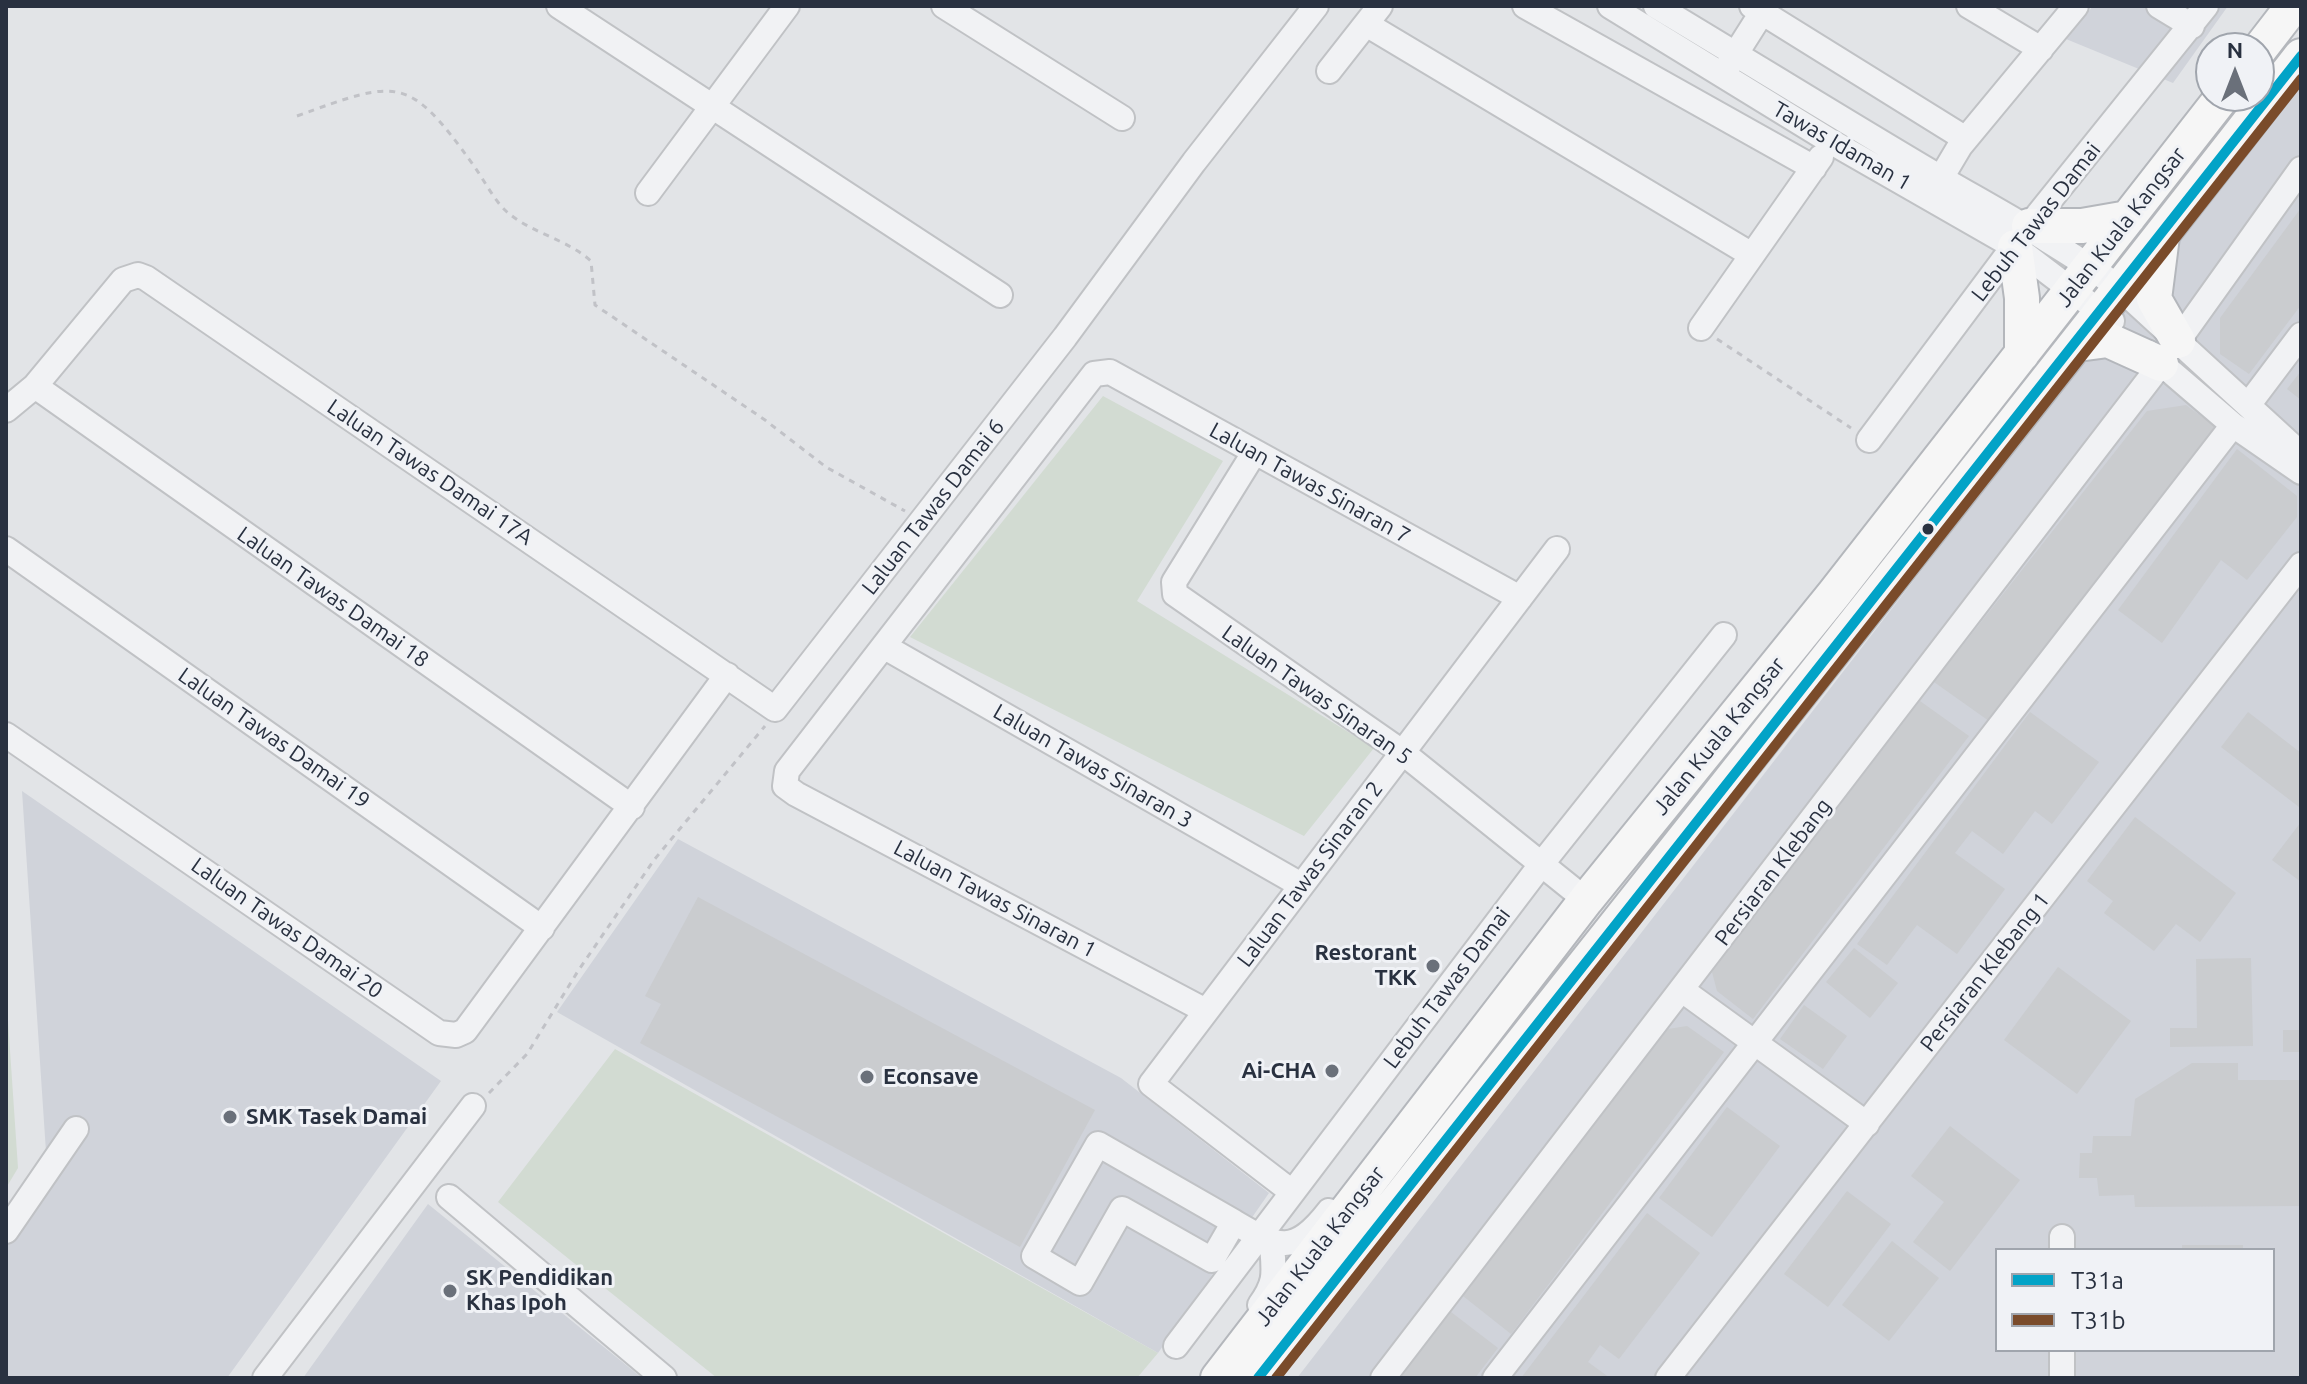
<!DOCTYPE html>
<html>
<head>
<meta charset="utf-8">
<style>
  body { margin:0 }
  #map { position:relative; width:2307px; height:1384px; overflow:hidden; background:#e2e4e7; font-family:Ubuntu,sans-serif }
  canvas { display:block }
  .frame { position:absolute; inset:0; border:8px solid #293140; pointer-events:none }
  .legend { position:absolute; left:1995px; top:1248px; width:280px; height:104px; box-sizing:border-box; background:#f0f2f6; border:2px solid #a0a5ad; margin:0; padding:10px 14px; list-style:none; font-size:24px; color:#293140 }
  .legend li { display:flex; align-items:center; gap:16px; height:40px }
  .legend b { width:40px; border:2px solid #a0a5ad }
  .north { position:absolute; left:2195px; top:32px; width:80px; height:80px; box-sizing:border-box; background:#f0f2f6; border:2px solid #a0a5ad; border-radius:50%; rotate:0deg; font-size:22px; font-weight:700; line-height:32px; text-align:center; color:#293140 }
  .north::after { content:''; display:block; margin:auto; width:28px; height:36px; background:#6a707a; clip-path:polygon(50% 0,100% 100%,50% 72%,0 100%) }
</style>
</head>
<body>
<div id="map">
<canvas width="2307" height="1384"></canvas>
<div class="frame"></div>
<ul class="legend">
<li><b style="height:10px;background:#02a3c7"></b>T31a</li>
<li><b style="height:10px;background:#7a4b2a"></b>T31b</li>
</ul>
<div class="north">N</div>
</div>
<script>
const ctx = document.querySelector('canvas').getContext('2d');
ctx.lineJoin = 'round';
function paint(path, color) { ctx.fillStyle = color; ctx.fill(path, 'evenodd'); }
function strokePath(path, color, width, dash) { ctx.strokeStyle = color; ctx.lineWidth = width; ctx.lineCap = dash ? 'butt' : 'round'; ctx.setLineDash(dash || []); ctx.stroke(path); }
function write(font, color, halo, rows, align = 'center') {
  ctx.font = font + ' Ubuntu,sans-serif'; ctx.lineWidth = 6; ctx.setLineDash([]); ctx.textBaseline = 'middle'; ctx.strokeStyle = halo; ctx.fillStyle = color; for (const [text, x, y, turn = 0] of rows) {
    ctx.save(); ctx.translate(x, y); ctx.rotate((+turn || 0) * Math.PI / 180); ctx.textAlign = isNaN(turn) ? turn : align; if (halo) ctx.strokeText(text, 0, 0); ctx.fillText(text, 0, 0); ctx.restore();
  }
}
paint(new Path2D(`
  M2093,6H2228L2173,83L2066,39Z
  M2301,80V1378H1297L2098,342ZM1997,1250H2273V1350H1997Z
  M22,791L441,1081L227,1378H6V1218L46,1152Z
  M678,839L1121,1078L1269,1193L1158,1353L557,1012Z
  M428,1204L642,1378H303Z`), '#d0d3da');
paint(new Path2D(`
  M1103,396L1223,461L1137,601L1374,748L1304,836L910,637Z
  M6,991L18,1168L6,1188Z
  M615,1049L1158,1353L1137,1378H717L498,1202Z`), '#d2dbd2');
paint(new Path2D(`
  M2301,208V305L2249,374L2220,354V318Z
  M2301,371V400L2287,389Z
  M2186,405L2217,428L1989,721L1934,682L2147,411Z
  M2237,449L2297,496V517L2247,580L2221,560L2162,643L2118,610Z
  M1920,701L1969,736L1753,1019L1717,991L1712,972Z
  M2030,712L2099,762L2052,824L2035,811L2003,854L1972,831L1955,853L2005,889L1957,954L1917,925L1887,965L1857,944Z
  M2248,712L2301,753L2299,807L2221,747Z
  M2135,817L2236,893L2200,942L2176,924L2154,951L2104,913L2113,901L2087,881Z
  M2301,822V882L2272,860Z
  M698,897L1095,1110L1020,1247L640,1043L661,1004L645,996Z
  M1854,948L1898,983L1870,1018L1826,982Z
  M2251,958L2253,1046L2170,1047V1028H2197L2196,959Z
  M2058,967L2131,1021L2077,1094L2004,1040Z
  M1804,1005L1847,1036L1823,1069L1780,1039Z
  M1687,1026L1724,1052L1511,1334L1463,1296L1668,1029Z
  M2283,1030H2301V1052H2283Z
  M2192,1063H2238V1080H2301V1206L2135,1207L2134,1195L2099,1196L2097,1178H2079L2080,1153H2092L2093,1136H2131L2135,1099Z
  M1727,1107L1780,1146L1712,1237L1659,1198Z
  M1950,1126L2020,1180L1950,1271L1913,1242L1944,1202L1911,1176Z
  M1847,1191L1891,1224L1828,1307L1784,1274Z
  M1647,1213L1700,1253L1619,1359L1600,1345L1588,1362L1610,1378H1521Z
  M1892,1241L1939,1278L1889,1341L1842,1305Z
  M2182,1245H2243V1250H2182Z
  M1451,1312L1498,1348L1475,1378H1400Z`), '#cacccf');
const minor = new Path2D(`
  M559,6L1000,295
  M944,6L1122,118
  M1525,6L1814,168
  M1610,6L1830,141L2015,247L2112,321
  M1656,6C1751,63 1844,121 1939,177C2001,213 2063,246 2121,289L2301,454
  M1752,6L1961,136L1960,146L1941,178
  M1969,6L2041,49
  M2159,6L2192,26
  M1366,24L1752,255
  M1728,66L1766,6
  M1329,71L1380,6
  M1960,146L2076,6
  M648,193L787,6
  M1701,328L1821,157
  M2178,341L2301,169
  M2149,353L2233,425L2301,472
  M35,386L632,807
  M2249,404L2301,335
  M6,410L35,386L123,280L138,275L146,278L775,709L1065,337L1194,162L1316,6
  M1869,440L2029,226L2206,6
  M1254,453L1174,582L1175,594L1402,752L1586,900
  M6,549L542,928
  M885,647L1301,885
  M6,735L439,1033L456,1035L465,1031L727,675
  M1682,990L1867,1124
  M1206,1011L796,794L785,786L787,771L1094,374L1110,372L1520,598
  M1292,1192L1151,1084L1557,549
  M449,1197L664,1378
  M1234,1222L1098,1144L1034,1256L1080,1283L1122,1209L1212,1260L1234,1222C1278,1248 1294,1256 1329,1211
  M6,1231L76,1129
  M2062,1237V1250
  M1260,1305C1277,1281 1274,1273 1272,1244
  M1176,1346L1540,866L1724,635
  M2062,1350V1378
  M265,1378L473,1106
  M1383,1378L2161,364
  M1495,1378L2233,425
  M1668,1378L2301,565`);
const highway = new Path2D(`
  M2259,50L2293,6
  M2029,226H2082L2128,218
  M2162,236L2154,299L2178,341
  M2015,247L2022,298V354
  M2078,344L2108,340L2161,364
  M1218,1378L1586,900L1834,594L2223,96
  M1258,1378C1604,936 1957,500 2301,56`);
strokePath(minor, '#c0c2c5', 28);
strokePath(highway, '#b4b7bc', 38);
strokePath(new Path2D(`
  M297,116C399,79 408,74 474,166C484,180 494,200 506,211C530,233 567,239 591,261L595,305L765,420L826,467L905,511
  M1717,339L1851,428
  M489,1093L527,1054L578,971L654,860L765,726`), '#c1c2c7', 3, [6, 6]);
strokePath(minor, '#f1f2f4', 24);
strokePath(highway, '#f6f6f6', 34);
strokePath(new Path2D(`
  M1258,1378L2301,56`), '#02a3c7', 10);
strokePath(new Path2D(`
  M1276,1378L2301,79`), '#7a4b2a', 10);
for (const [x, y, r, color] of [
  [1928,529,7,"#293140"],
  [1433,966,8,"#6a707a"],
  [1332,1071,8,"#6a707a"],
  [867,1077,8,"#6a707a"],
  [230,1117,8,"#6a707a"],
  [450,1291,8,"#6a707a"]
]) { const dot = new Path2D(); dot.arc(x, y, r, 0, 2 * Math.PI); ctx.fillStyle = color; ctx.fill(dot); strokePath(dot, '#f0f2f6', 3); }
write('22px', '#293140', '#f0f2f6', [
  ["Tawas Idaman 1",1842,146,30],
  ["Lebuh Tawas Damai",2036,222,-52],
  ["Jalan Kuala Kangsar",2121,227,-52],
  ["Laluan Tawas Damai 17A",430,472,34],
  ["Laluan Tawas Sinaran 7",1310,483,29],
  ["Laluan Tawas Damai 6",933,507,-52],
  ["Laluan Tawas Damai 18",333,597,35],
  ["Laluan Tawas Sinaran 5",1317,695,35],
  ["Jalan Kuala Kangsar",1719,736,-51],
  ["Laluan Tawas Damai 19",274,738,35],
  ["Laluan Tawas Sinaran 3",1093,766,30],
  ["Persiaran Klebang",1773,872,-53],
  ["Laluan Tawas Sinaran 2",1310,874,-53],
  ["Laluan Tawas Sinaran 1",995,899,28],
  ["Laluan Tawas Damai 20",287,928,35],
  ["Persiaran Klebang 1",1985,972,-52],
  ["Lebuh Tawas Damai",1447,988,-53],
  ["Jalan Kuala Kangsar",1320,1246,-52]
]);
write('bold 22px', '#293140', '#f0f2f6', [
  ["Restorant",1417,953,"right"],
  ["TKK",1417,978,"right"],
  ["Ai-CHA",1316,1071,"right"],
  ["Econsave",883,1077],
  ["SMK Tasek Damai",246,1117],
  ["SK Pendidikan",466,1278],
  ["Khas Ipoh",466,1303]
], 'left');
</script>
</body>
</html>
